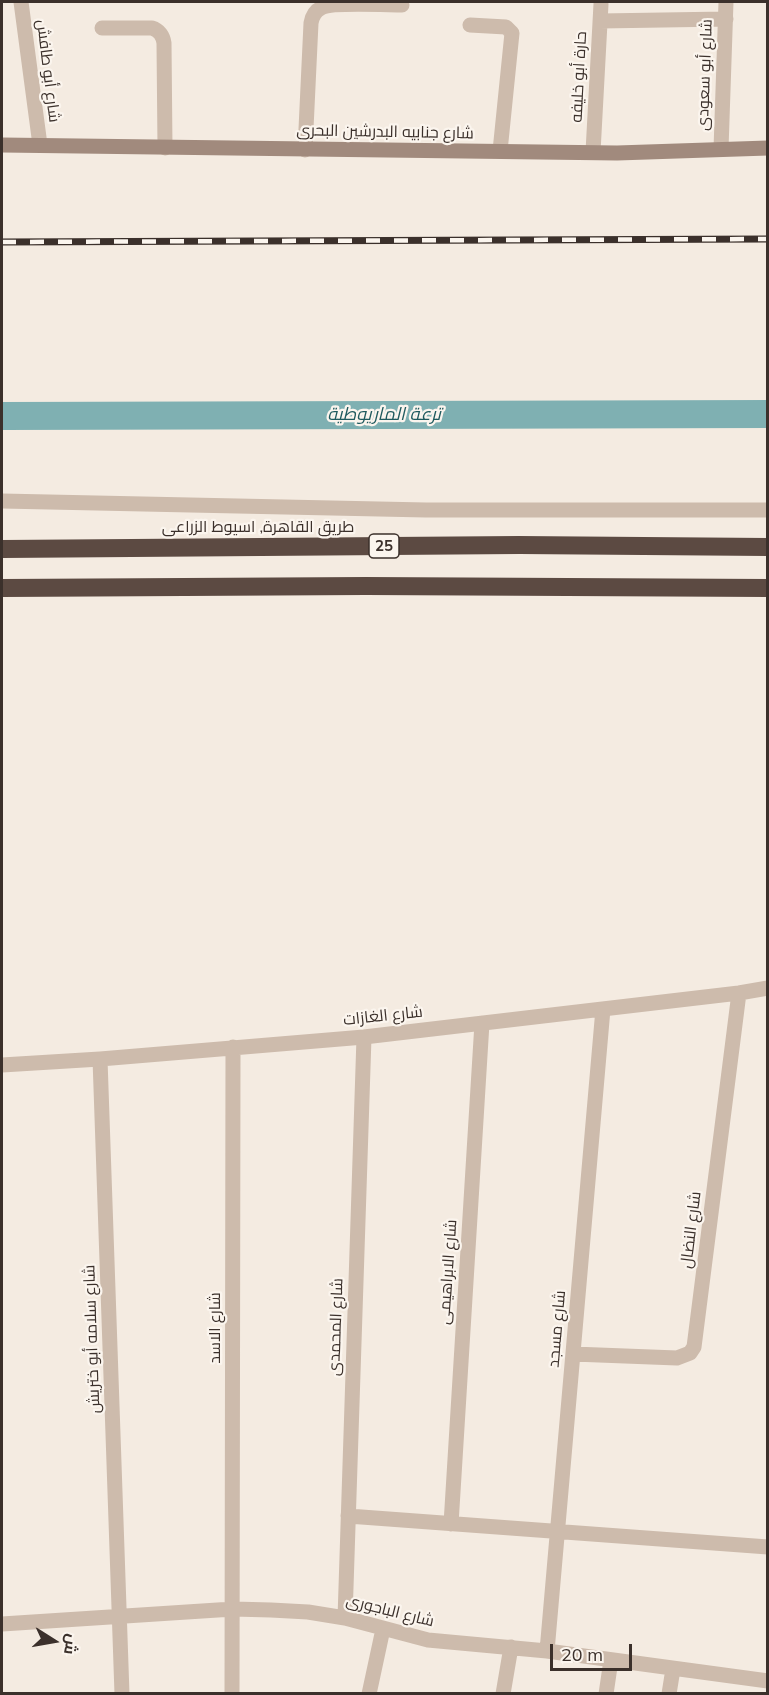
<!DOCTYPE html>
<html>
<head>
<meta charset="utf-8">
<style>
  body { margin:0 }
  #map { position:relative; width:769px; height:1695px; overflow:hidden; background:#f4ebe1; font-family:Mulish,Cairo,sans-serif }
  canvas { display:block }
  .frame { position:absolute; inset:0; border:3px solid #3b302b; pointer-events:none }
  .north { position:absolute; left:24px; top:1611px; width:60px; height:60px; -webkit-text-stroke:4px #fbf5ee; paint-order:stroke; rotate:101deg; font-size:16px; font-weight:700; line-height:24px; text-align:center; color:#3b302b }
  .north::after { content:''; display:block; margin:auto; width:21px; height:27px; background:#3b302b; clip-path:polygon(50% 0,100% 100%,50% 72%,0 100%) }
  .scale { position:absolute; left:550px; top:1644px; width:82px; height:27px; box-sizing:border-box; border:3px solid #3b302b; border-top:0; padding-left:8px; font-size:18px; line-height:21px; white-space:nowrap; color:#3b302b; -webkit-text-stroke:4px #fbf5ee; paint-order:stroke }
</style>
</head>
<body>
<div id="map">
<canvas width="769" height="1695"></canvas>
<div class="frame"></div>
<div class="north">ش</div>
<div class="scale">20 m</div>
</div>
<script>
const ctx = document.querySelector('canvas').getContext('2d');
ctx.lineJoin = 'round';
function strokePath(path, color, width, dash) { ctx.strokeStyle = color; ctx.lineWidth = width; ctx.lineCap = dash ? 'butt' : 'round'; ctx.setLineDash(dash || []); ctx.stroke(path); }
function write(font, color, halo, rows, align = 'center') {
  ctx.font = font + ' Mulish,Cairo,sans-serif'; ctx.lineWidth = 4.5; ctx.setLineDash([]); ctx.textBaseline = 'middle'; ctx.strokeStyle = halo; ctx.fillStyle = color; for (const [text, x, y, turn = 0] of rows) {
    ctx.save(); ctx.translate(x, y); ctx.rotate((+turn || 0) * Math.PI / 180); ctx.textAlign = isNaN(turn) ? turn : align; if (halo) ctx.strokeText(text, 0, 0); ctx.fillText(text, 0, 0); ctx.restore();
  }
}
strokePath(new Path2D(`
  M2,416L768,414`), '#7fb0b2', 28);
strokePath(new Path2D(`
  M21,2L40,145
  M600,21L726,19
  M470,25L506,27L512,33L500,151
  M102,28H152C159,30 163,36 164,43L165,148
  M721,149L726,2
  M305,150L311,23C312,17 315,11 321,8C330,2 387,5 402,5
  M593,152L601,4
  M2,501L426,510H768
  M100,1059L122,1694
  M2,1065L100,1059L364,1037L739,993L768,988
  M573,1354L677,1358L690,1353L694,1347L739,993
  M348,1516L768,1547
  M451,1524L482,1023
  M345,1618L364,1037
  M2,1624L233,1609L271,1610L308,1612L345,1618L428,1640L547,1651L768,1681
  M547,1651L603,1009
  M232,1694L233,1047
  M369,1694L383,1629
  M503,1694L511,1647
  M606,1694L611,1660
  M669,1694L673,1669`), '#cdbbac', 15);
strokePath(new Path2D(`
  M2,145L617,153L768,148`), '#a18a7d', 15);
strokePath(new Path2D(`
  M2,549L519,545L768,547
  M2,588L366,586L768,588`), '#5c4a42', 18);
const rail = new Path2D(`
  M2,242L768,239`);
strokePath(rail, '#3b302b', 7);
strokePath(rail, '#fbf5ee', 4.5, [14]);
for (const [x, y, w] of [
  [384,546,30]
]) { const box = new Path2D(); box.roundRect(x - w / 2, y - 12, w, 24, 4.5); ctx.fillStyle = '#fbf5ee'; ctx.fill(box); strokePath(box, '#3b302b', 1.5); }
write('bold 15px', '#3b302b', null, [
  ["25",384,546]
]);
write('16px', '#3b302b', '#fbf5ee', [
  ["شارع أبو طافش",48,71,83],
  ["شارع أبو سعودى",705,75,-88],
  ["حارة أبو خليفه",579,77,-87],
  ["شارع جنابيه البدرشين البحرى",385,132,1],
  ["طريق القاهرة, اسيوط الزراعى",258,527],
  ["شارع الغازات",383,1016,-6],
  ["شارع النضال",691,1230,-83],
  ["شارع الابراهيمى",448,1272,-86],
  ["شارع المحمدى",336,1327,-88],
  ["شارع الاسد",215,1328,-90],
  ["شارع مسجد",557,1329,-85],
  ["شارع سلامه أبو ختريش",92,1339,-92],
  ["شارع الباجورى",390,1611,14]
]);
write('italic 18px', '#1f5a5e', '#fbf5ee', [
  ["ترعة الماريوطية",384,415]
]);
</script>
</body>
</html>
